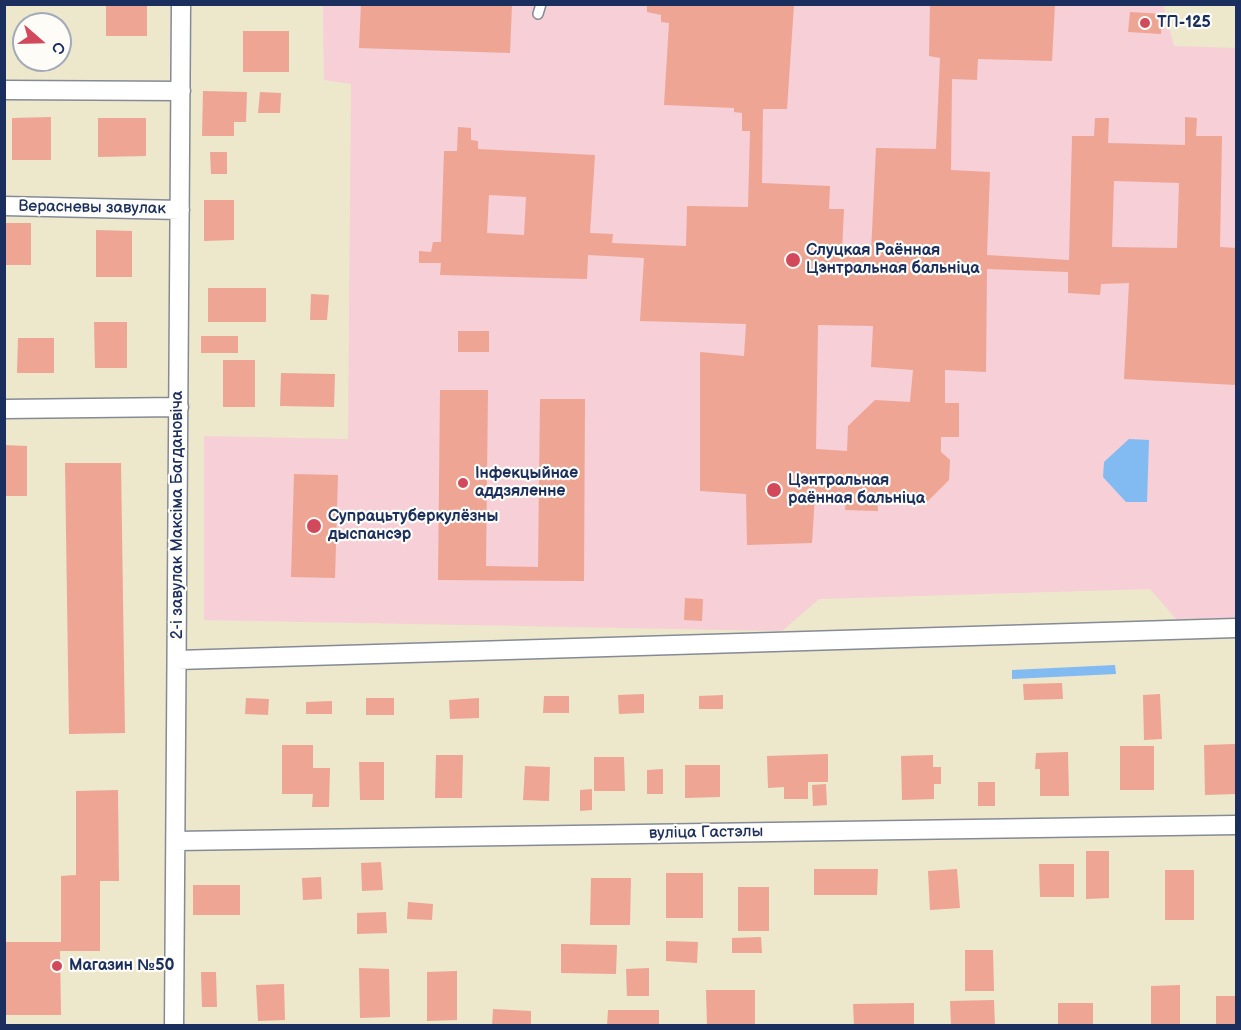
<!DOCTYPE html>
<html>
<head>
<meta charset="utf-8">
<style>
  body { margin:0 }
  #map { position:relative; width:1241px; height:1030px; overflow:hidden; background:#ede7cc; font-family:"Balsamiq Sans",sans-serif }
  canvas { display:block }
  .frame { position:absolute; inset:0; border:6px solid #1b2f5e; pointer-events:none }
  .north { position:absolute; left:12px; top:12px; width:60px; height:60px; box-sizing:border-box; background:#fdfcf7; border:2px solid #a3aaba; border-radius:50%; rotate:110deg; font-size:16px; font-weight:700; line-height:24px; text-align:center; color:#1b2f5e }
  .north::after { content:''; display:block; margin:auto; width:21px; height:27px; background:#d1495b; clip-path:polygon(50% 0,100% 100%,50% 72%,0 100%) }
</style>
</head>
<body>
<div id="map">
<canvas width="1241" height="1030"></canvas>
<div class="frame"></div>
<div class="north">С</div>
</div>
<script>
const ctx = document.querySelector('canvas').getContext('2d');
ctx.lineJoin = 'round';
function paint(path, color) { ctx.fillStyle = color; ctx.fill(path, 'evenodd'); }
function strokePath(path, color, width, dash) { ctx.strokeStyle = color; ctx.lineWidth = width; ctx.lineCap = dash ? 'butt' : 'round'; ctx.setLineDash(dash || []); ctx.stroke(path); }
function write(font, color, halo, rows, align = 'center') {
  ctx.font = font + ' "Balsamiq Sans",sans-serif'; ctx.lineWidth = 4.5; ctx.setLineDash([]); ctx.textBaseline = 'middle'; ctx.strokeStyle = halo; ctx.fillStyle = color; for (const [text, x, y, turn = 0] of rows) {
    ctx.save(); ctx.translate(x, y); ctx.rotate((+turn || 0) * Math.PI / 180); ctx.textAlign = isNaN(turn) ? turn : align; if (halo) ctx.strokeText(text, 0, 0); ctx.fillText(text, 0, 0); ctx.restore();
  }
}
paint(new Path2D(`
  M1163,4L1174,46L1236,48V618L1176,619L1150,589L819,599L782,631L204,620V436L348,439L351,84L324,80L323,5Z`), '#f6cfd7');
paint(new Path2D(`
  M1129,439L1149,440L1147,502H1126L1103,477L1104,462Z
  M1115,665L1116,674L1012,679V670Z`), '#81bbf2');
paint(new Path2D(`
  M361,4H512L510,53L359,48Z
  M930,4H1055L1052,61L978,59L977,80L952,79L951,170L990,172L987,255L1069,260L1072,136H1094L1095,118H1109L1108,143L1185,145V117L1197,118L1196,136H1222L1220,247L1236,248V385L1124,379L1129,283L1101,284L1100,295L1068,293V272L987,269L986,372L945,370V403H959V437H941V452L950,460L949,480L926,503H904L897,495L877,493L878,511L845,510L846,496L815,494L812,543L747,545L746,494L700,491V352L744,356L746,324L640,321L644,258L588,255L587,279L440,275L441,263H419V251L431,252L433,242H441L444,151H457L458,127L471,128V140L478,141V149L595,155L590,233L613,234L612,243L686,246L687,206L748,207L750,131H742V113L734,112V108L664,105L669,23L661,22V15L647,12V5H794L787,109H763L762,183L830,186L829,209H844L842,251L871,252L876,148L936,149L940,58L929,56ZM1114,181L1179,183L1177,248L1112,247ZM489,195L526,197L524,235L487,233ZM818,325L873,326L871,367L913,370L910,402L875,400L848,426L847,451L816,449Z
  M106,5H147V36H106Z
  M1130,12L1162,14L1161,34L1128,32Z
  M243,31H289V72H243Z
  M203,91L247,92L246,122H234V136H202Z
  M260,92L281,93L280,113H258Z
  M51,117V160H12V118Z
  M98,118H146V156L98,157Z
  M210,152H227V174H211Z
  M204,200H234V240L204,241Z
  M4,223H31V265H4Z
  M96,230L132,231V277H96Z
  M208,288H266V322H208Z
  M311,294L329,295L327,320H310Z
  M94,322H127V368H95Z
  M458,331H489V352H458Z
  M201,336H238V353H201Z
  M18,338H54V373H17Z
  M223,360H255V407H223Z
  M281,373L335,374L334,407L280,406Z
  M440,390H488L486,566L538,567L540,399H585L584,581L438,580Z
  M4,445L27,446V496H4Z
  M65,463H121L125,733L69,734Z
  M294,474L338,475L335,578L291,577Z
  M685,598L703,599L702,621L684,620Z
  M1062,683L1063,699L1024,700L1023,684Z
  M644,694V713L619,714L618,695Z
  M1160,694L1162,739L1144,740L1143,695Z
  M723,695V709H699V696Z
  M544,696H569V713H543Z
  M246,698L269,699L268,715L245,714Z
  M366,698H394V715H366Z
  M479,698V718L450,719L449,700Z
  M332,701V714H306V702Z
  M1235,744L1236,794L1205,795L1204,745Z
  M282,745H313V768H330L329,807H312L313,794H282Z
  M1120,746H1154V790H1120Z
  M1068,752L1069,796H1040V769H1035L1036,753Z
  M828,754V782H808V799H784V787L768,788L767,756Z
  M436,755H463L462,798H435Z
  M933,755V767H941V784H934V799L902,800L901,756Z
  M594,757H624L625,791H594Z
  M359,762H384V800H360Z
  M685,765H720V797L685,798Z
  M525,766L550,767L549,801L523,800Z
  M663,769V794H647V770Z
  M978,782H995V806H978Z
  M826,784L827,805L813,806L812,785Z
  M592,789V810L580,811V790Z
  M118,790L119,881H100V951H60L61,1015H4V942H61V876L76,875V791Z
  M1086,851H1109V898L1086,899Z
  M381,862L383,890L362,891L361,863Z
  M1039,864H1074V897H1040Z
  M814,869H878L877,895H814Z
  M957,869L960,908L930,910L928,871Z
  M1165,870H1194V920H1165Z
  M666,873H703V918H666Z
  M321,877L322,899L303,900L302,878Z
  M591,878H631L630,925H590Z
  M193,885H240V915H193Z
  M738,887H769V931H738Z
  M408,902L433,904L432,920L407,919Z
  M386,912L387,933L357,934V913Z
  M761,937L762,953H732V938Z
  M666,941L698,942L697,963L666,961Z
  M561,944L617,945L616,974L561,973Z
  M965,950H993L994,991H965Z
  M359,968L389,969L390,1017L360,1018Z
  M649,968V996H627L626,969Z
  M457,971V1020L427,1021V972Z
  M201,972H216L217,1007H202Z
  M284,984L285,1020L258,1021L256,985Z
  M1180,985V1026H1151V986Z
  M706,990H755V1026H707Z
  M1216,996H1236V1026H1216Z
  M994,1000L995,1026H951L950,1001Z
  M914,1003V1026H854L853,1004Z
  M1058,1003H1093V1026H1058Z
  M493,1009L531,1011V1026H492Z
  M608,1010H659V1026H607Z`), '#eea593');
const lane = new Path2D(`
  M538,14L541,4`);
const street = new Path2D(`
  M4,90L181,91
  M4,206L180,210
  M4,409L179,407
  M177,660L1236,628
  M176,841L1236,825
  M174,1026L181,4`);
strokePath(lane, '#848b95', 12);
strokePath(street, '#848b95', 21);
strokePath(lane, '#fff', 9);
strokePath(street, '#fff', 18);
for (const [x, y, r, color] of [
  [1145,23,6,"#d1495b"],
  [793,260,8,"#d1495b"],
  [463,483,6,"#d1495b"],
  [774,490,8,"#d1495b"],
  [314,526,8,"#d1495b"],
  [57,966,6,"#d1495b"]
]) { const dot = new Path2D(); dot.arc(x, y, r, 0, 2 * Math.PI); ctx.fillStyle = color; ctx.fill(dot); strokePath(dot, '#fdfcf7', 2); }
write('bold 16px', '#1b2f5e', '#fdfcf7', [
  ["ТП-125",1157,23],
  ["Слуцкая Раённая",806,251],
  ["Цэнтральная бальніца",806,269],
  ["Інфекцыйнае",475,474],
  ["аддзяленне",475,492],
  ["Цэнтральная",788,481],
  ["раённая бальніца",788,499],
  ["Супрацьтуберкулёзны",328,517],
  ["дыспансэр",328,535],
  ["Магазин №50",69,966]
], 'left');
write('16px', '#1b2f5e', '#fdfcf7', [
  ["Верасневы завулак",92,208,1],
  ["2-і завулак Максіма Багдановіча",178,515,-90],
  ["вуліца Гастэлы",706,833,-1]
]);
</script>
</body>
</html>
